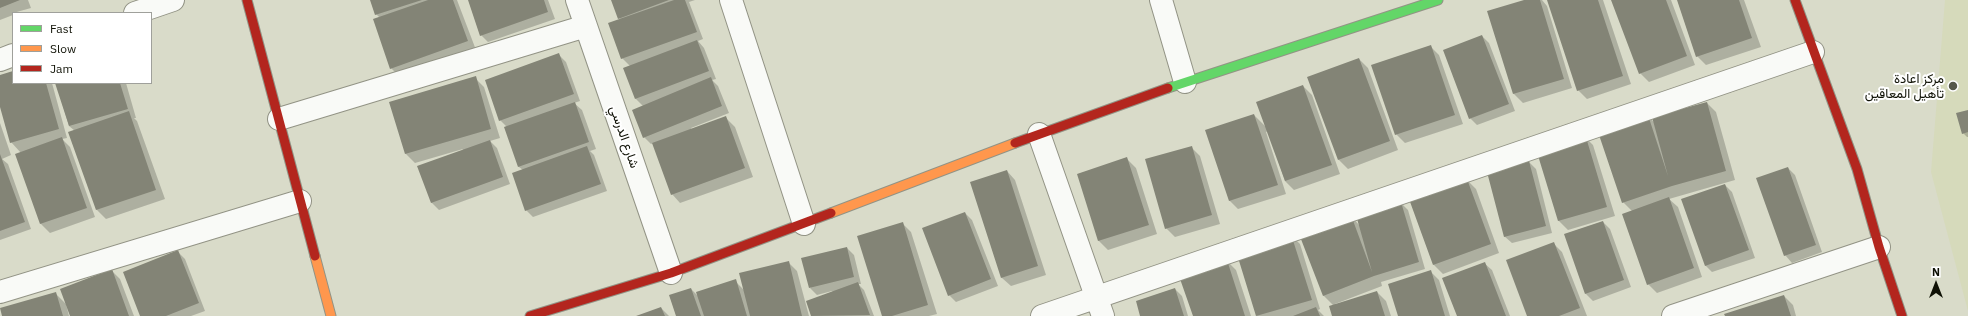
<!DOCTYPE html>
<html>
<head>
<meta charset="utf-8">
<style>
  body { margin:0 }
  #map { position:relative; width:1968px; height:316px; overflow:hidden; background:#d9dbc9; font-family:"IBM Plex Sans",sans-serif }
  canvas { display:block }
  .legend { position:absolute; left:12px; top:12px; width:140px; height:72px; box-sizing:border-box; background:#fff; border:1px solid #9fa09b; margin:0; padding:5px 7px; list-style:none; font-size:12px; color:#0f1105 }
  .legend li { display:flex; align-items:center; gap:8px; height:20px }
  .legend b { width:20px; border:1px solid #9fa09b }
  .north { position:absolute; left:1916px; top:264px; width:40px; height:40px; -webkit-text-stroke:3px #fff; paint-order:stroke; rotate:0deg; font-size:11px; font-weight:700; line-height:16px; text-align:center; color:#0f1105 }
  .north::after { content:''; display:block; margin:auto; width:14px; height:18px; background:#0f1105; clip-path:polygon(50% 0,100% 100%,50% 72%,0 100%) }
</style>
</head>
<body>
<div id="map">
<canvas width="1968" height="316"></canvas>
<ul class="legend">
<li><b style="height:5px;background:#63d668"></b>Fast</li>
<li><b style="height:5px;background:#ff974d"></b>Slow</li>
<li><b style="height:5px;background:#b3261e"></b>Jam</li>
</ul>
<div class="north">N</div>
</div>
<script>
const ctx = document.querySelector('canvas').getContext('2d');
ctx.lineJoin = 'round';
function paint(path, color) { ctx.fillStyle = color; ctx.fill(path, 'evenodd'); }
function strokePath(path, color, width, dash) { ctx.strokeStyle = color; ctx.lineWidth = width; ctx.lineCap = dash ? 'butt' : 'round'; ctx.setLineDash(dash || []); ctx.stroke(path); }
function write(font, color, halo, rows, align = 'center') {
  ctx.font = font + ' "IBM Plex Sans",Vazirmatn,sans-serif'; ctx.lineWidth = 4; ctx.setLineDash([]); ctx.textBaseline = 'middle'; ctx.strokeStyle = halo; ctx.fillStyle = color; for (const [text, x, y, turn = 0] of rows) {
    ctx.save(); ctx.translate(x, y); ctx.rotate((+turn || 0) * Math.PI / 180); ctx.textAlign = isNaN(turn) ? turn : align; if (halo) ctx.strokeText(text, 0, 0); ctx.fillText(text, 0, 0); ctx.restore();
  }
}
paint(new Path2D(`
  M1945,0H1968V311L1931,172Z`), '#d6dabb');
paint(new Path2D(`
  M0,0H28L31,8L13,13V15L0,20Z
  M371,0H457L476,50L400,77L391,68L380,18L376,14Z
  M469,0H548L555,19L488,42L481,35Z
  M612,0H695L689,2L703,39L698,41L704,48L716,79L712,80L718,86L729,113L691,128L692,130L726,118L735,127L753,177L680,203L672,194L653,143L651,144L644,137L643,106L636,99L624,68L630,66L622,58L620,20Z
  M1527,0H1542L1547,6L1572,88L1523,103L1514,94L1489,12Z
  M1548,0H1603L1631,84L1587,99L1578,90Z
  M1612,0H1671L1695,65L1649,82L1640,73Z
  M1678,0H1744L1761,47L1706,65L1697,56Z
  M1482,36L1489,43L1515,111L1477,125L1470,118Z
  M1430,46L1439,55L1463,124L1405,143L1396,134Z
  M559,55L566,62L580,101L574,103L582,110L596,149L590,151L594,155L607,191L533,217L526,210L523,170L519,167L507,127L500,120Z
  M1359,59L1368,68L1398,150L1348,169L1339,160Z
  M13,72V83H52L67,138L62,139L70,147L95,217L50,233L41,224L21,153L11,142L0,104V76Z
  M475,78L484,87L500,138L490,141L497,148L510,184L439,210L431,202L463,149L415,163L406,154L391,102Z
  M56,83H126L136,118H134L137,121L165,199L106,219L97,210L69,133L75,131L69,126Z
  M1303,86L1312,95L1340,174L1294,190L1285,181L1268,131L1266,132L1286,194L1238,209L1229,200L1254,115L1266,127Z
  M1707,103L1716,112L1735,180L1669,199L1678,207L1702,277L1657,293L1648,284L1632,211L1623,202L1648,116L1655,123Z
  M1968,111V137H1967L1963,133Z
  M0,123L11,155L2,159L8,164L31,229L0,240Z
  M1584,136L1593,145L1615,216L1568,230L1559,221L1537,150Z
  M1191,147L1200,156L1220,224L1175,237L1166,228Z
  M1127,159L1136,168L1157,234L1108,250L1099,241L1078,174Z
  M1529,162L1536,169L1552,233L1512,243L1504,236Z
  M1788,168L1795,175L1822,252L1792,263L1785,255Z
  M1007,171L1015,180L1046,275L1011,286L1002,278Z
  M1467,180L1476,189L1499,253L1443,274L1434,265L1410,200Z
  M1725,185L1732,192L1755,258L1712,272L1705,265Z
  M1401,203L1408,210L1425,269L1381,282L1382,286L1335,304V305L1377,292L1386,301L1391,316H1333L1334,306L1323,295L1351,216L1360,226Z
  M965,213L972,220L998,286L956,302L949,295Z
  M1603,222L1610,229L1631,287L1593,301L1586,294Z
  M902,223L911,232L937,314L929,316H883Z
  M1291,235L1300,244L1320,309L1318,310L1324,316H1257L1238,252Z
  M1553,243L1562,252L1587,316H1528Z
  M847,248L854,255L861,284H858L864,290L874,316H812L807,302L833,292L832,291L817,295L810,288Z
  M178,252L185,259L205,311L191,316H141Z
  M1227,261L1236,270L1251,316H1194Z
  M788,262L797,271L809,316H677L691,289L699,297L735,281L744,290Z
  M1484,263L1492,270L1510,316H1458Z
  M111,270L120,279L134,316H71Z
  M1430,271L1439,280L1450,316H1399Z
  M1175,289L1182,296L1188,316H1141Z
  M55,293L66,304L69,316H3Z
  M1784,296L1793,305L1796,316H1726Z
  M661,308L669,316H639Z`), '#0003');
paint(new Path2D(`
  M0,0H20L0,8Z
  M370,0H422L375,15Z
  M428,0H453L468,41L390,69L373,19Z
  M468,0H544L548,12L480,36Z
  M611,0H669L618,19Z
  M674,0H685L697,32L621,59L608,23Z
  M1524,0H1540L1564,79L1513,94L1487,11Z
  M1547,0H1598L1623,76L1577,91Z
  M1611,0H1666L1687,56L1639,74Z
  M1677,0H1739L1752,38L1696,57Z
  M1482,35L1509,104L1469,119L1443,50Z
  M697,40L709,71L635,99L623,68Z
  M1431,45L1455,115L1395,135L1371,65Z
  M559,53L574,94L499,121L485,80Z
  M1359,58L1390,141L1338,160L1307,77Z
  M13,71V83H46L59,129L10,143L0,107V75Z
  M476,76L491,129L405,154L389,102Z
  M711,77L722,106L643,138L632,110Z
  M55,83H120L128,109L69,126Z
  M1303,85L1332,165L1285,181L1256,102Z
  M575,102L589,142L518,167L504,127Z
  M1707,102L1726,171L1672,186L1622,203L1598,132L1648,115L1668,176L1652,117Z
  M1968,110V132L1962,134L1956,113Z
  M129,111L156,190L96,210L68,132Z
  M1254,114L1278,185L1229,201L1205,130Z
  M726,116L745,168L671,195L652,143Z
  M1585,134L1607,207L1558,221L1536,149Z
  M62,137L87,208L40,224L15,154Z
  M490,140L503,177L431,203L417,166Z
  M587,146L601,184L525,211L512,173Z
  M1192,146L1212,215L1165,229L1145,159Z
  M0,154L25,222L0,231Z
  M1127,157L1149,225L1098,241L1077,174Z
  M1529,161L1546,226L1504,237L1487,172Z
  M1788,167L1816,245L1784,256L1756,178Z
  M1007,170L1038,266L1001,278L970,182Z
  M1467,179L1491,244L1433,265L1409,199Z
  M1725,184L1749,250L1705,266L1681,199Z
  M1669,197L1694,268L1647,285L1622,214Z
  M1401,202L1419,262L1374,276L1323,296L1299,234L1351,215L1372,272L1356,215Z
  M965,212L991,279L948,296L922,228Z
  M1603,221L1624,280L1585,294L1564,234Z
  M903,222L928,305L892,316H882L857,236Z
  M1291,234L1312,300L1256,316L1236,251Z
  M1554,242L1580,308L1559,316H1527L1506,260Z
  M847,247L854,277L809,288L801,258Z
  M178,250L199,303L166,316H140L123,272Z
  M1227,260L1245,316H1193L1179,276Z
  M789,261L802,316H750L739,273Z
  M1485,262L1506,316H1457L1442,278Z
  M112,269L129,316H70L60,289Z
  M1431,270L1445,316H1398L1388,284Z
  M736,279L747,316H704L696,292Z
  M858,282L870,315L811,316L806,301Z
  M691,288L701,316H676L669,295Z
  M1175,288L1184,316H1140L1136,301Z
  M1377,291L1385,316H1332L1329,306Z
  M56,292L63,316H2L0,308Z
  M1784,295L1791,316H1725L1724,314Z
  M661,307L665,316H636Z
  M1316,307L1320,316H1293Z`), '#838476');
const street = new Path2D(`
  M577,0L671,273
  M731,0L804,224
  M1161,0L1185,82
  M135,13L173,0
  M0,60L13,55
  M279,119L586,26
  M1039,134L1103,316
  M0,292L300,201
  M1042,316L1813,52
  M1673,316L1879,247`);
const fast = new Path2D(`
  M1168,88L1438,0`);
const slow = new Path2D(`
  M831,213L1015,143
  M315,256L331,316`);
const jam = new Path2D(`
  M247,0L315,256
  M1795,0L1857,169L1879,247L1902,316
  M1015,143L1168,88
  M530,316L671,273L831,213`);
strokePath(street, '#929385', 24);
strokePath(fast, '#929385', 11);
strokePath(slow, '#929385', 11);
strokePath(jam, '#929385', 11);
strokePath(street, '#f9faf7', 22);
strokePath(fast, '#63d668', 9);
strokePath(slow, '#ff974d', 9);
strokePath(jam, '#b3261e', 9);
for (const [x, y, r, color] of [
  [1953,86,5,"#56584a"]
]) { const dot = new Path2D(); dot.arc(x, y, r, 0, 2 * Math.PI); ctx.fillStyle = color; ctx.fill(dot); strokePath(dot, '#fff', 1.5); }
write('13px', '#0f1105', '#fff', [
  ["مركز اعادة",1944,79],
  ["تأهيل المعاقين",1944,94]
], 'right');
write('13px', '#0f1105', '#fff', [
  ["شارع الدرسي",624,137,71]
]);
</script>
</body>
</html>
